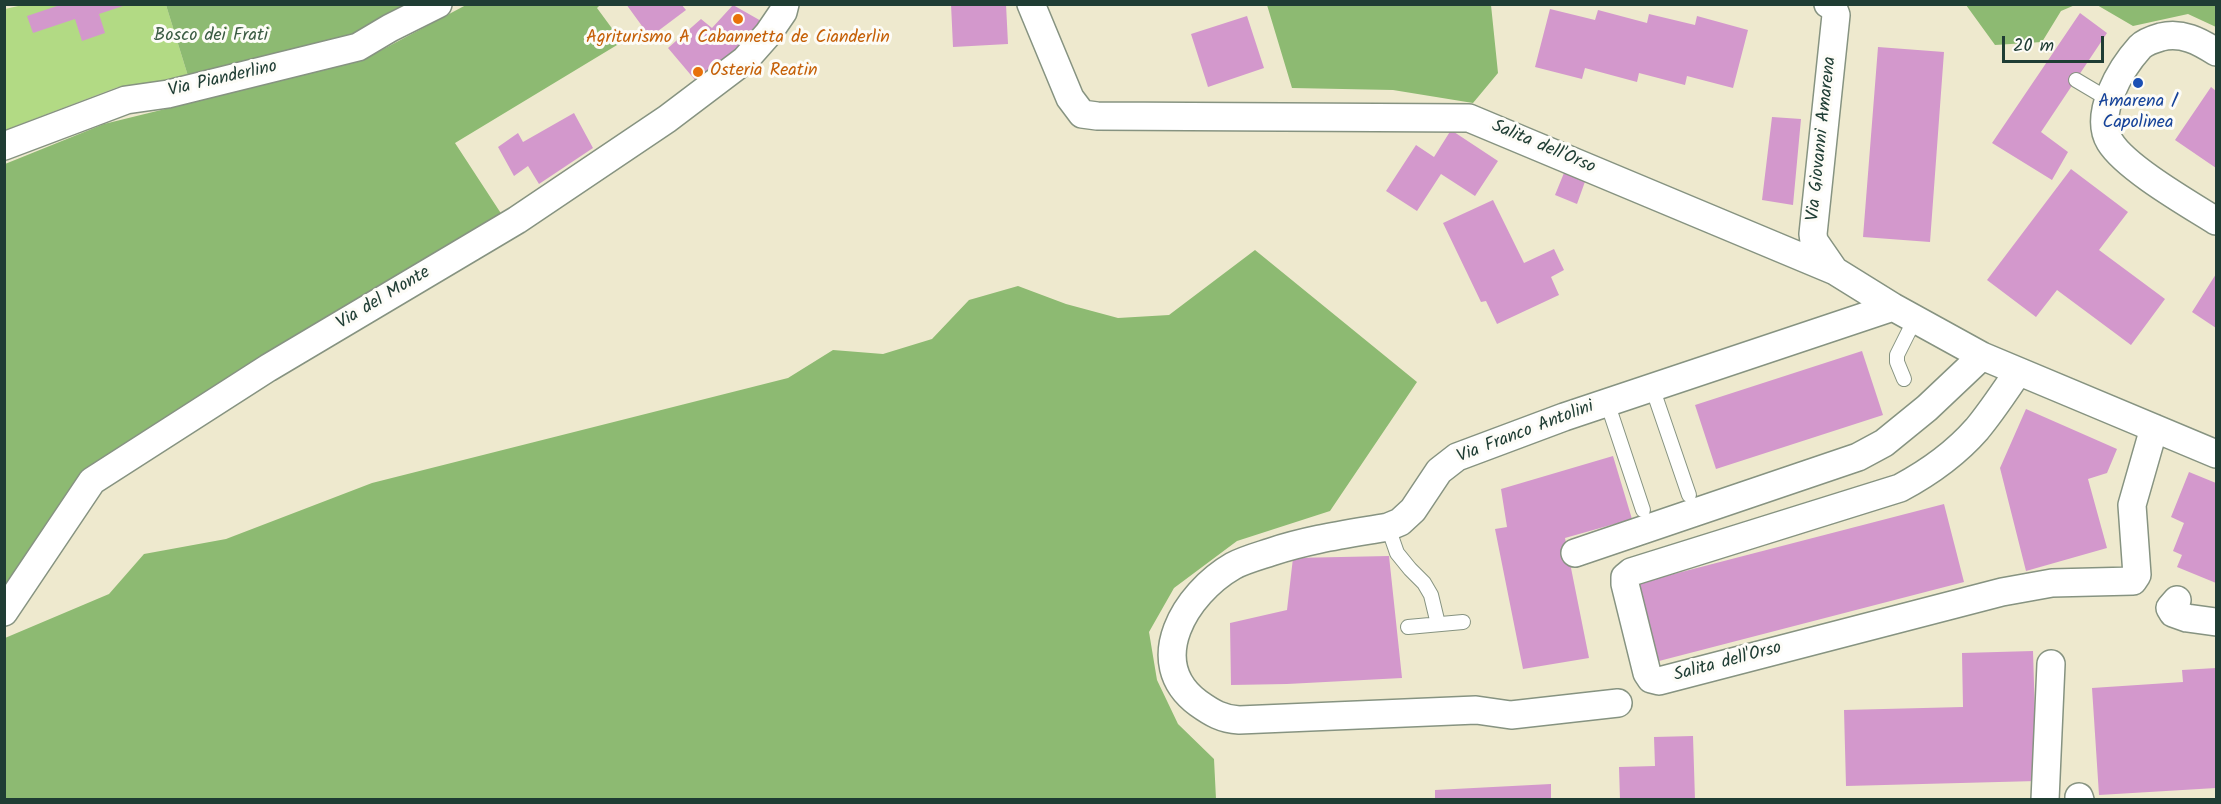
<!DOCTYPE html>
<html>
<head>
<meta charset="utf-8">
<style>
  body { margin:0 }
  #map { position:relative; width:2221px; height:804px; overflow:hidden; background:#eee9ce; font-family:Kalam,sans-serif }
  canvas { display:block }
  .frame { position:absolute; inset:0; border:6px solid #1f3d34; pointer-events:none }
  .scale { position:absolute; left:2002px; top:36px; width:102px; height:27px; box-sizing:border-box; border:3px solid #1f3d34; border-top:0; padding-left:8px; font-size:18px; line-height:21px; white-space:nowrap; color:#1f3d34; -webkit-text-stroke:4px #fdfcf7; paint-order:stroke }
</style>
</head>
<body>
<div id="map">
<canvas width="2221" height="804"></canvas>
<div class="frame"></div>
<div class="scale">20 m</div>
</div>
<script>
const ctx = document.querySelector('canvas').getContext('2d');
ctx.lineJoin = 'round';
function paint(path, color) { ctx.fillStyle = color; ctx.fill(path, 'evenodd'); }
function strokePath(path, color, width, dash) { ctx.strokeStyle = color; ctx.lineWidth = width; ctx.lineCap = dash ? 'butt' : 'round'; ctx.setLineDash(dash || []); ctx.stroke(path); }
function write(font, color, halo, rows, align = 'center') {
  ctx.font = font + ' Kalam,sans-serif'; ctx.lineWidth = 6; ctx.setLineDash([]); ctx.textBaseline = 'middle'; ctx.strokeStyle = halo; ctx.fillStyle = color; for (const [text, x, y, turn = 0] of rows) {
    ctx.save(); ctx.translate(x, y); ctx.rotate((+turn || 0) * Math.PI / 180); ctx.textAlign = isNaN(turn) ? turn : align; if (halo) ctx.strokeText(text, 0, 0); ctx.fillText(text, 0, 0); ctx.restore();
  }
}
paint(new Path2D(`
  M27,4L166,5L188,76L164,82L118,87L5,130V9Z`), '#b2da84');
paint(new Path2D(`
  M166,5H410L351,37L188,76Z
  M466,5H600L597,8L622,42L455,143L504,218L108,458L5,589V164L104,124L361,61Z
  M1267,5H1491L1498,73L1473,103L1393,90L1292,88Z
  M1966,5H2075L2061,11L2042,42L1995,45Z
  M2097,5H2216V27L2188,14L2133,26Z
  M1255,250L1417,382L1330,511L1237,541L1174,588L1149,632L1157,680L1178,724L1214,759L1216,799H5V638L109,594L144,554L226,539L372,483L788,378L833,350L883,354L932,339L969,300L1018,286L1066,304L1118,318L1169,315Z`), '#8dba72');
paint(new Path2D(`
  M63,4H126V5L99,14L105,33L82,41L75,19L33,33L27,16Z
  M626,4H681L686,10L650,37Z
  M951,4H1006L1008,44L953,47Z
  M733,5L770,26L701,87L668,48L701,19L712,28Z
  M1550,9L1595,20L1598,10L1647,23L1649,14L1695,25L1697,16L1748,30L1733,88L1687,76L1685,85L1639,73L1637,82L1585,68L1582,79L1535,67Z
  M2080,13L2107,33L2041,132L2068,152L2052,180L1992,143Z
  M1247,16L1264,68L1208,87L1191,34Z
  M1878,47L1944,52L1930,242L1863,237Z
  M2211,87L2216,91V168L2175,140Z
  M574,113L593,148L539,184L528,166L514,176L498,147L518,133L523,142Z
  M1772,117L1801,119L1793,205L1762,200Z
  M1451,130L1498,161L1475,196L1441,174L1417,211L1386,191L1416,145L1434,157Z
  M1566,168L1587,176L1577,204L1555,195Z
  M2071,169L2128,212L2099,250L2165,299L2131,345L2057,290L2036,317L1987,280Z
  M1493,200L1524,263L1554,249L1564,270L1551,277L1559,295L1497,324L1486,301L1481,302L1443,223Z
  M2216,274V328L2192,312Z
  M1862,351L1883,415L1716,469L1695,405Z
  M2026,409L2117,449L2107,473L2088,479L2107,548L2026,571L2000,468Z
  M1613,456L1632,519L1565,538L1589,658L1523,669L1495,529L1507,527L1501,489Z
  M2189,472L2216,483V583L2177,567L2182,555L2173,551L2184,523L2171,517Z
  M1944,504L1964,582L1659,661L1639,583Z
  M1389,556L1402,678L1287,684L1231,685L1230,623L1287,610L1293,558Z
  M2033,651L2037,781L1846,786L1844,710L1963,707L1962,653Z
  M2216,668V788L2099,795L2092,688L2183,682L2182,670Z
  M1693,736L1695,800H1620L1619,767L1655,766L1654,737Z
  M1551,784V800H1435V790Z`), '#d398cc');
const lane = new Path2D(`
  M2076,80L2108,99
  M1904,379L1897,362V355L1915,319
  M1652,387L1689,495
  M1607,402L1643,510
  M1388,527L1397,553L1410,569L1424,583L1431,595L1438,624
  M1408,627L1463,622`);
const street = new Path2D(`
  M1031,4L1070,98L1082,114L1097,116L1469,118L1835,271L1893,307L1982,356L2216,454
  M1828,4L1833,7L1836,15L1813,234L1814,241L1834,270
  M2216,52C2199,41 2182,32 2161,37C2154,39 2145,42 2140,47C2121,68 2093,114 2110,142C2126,168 2189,204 2216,221
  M4,146L126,100L168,94L358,47L390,28L438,4
  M2018,372C2005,391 1992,411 1977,429C1956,453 1928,473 1900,488L1631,572L1625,577V584L1647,673L1651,679L1659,681L2002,592L2052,583L2133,581L2137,575L2132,505L2154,428
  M1575,553L1858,457L1884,443L1927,408L1982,356
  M2177,600L2170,608L2173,613L2187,618L2216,622
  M4,612L92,481L268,368L517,220L667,119L745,60L768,34L783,12L785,4
  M1618,703L1511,715L1476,710L1239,720C1222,719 1212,713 1198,703C1143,662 1186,593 1233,566C1244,560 1259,556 1271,552C1310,539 1348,534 1388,527L1400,522L1413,510L1439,471L1457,457L1564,417L1893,307
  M2079,797L2080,800
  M2045,800L2051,664`);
strokePath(lane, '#869381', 16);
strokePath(street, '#869381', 30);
strokePath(lane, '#fff', 14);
strokePath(street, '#fff', 27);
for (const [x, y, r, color] of [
  [738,19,6,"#e8710a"],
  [698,72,6,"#e8710a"],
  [2138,83,6,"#1a4fb4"]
]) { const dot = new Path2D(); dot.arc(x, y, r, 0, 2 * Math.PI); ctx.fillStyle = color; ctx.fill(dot); strokePath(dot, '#fdfcf7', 2); }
write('18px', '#3c5c44', '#fdfcf7', [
  ["Bosco dei Frati",211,37]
]);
write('18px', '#c56008', '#fdfcf7', [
  ["Agriturismo A Cabannetta de Cianderlin",738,39],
  ["Osteria Reatin",710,72,"left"]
]);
write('18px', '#1f3d34', '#fdfcf7', [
  ["Via Pianderlino",223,80,-13],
  ["Via Giovanni Amarena",1823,139,-84],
  ["Salita dell'Orso",1543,148,23],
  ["Via del Monte",384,299,-31],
  ["Via Franco Antolini",1526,433,-21],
  ["Salita dell'Orso",1728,663,-15]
]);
write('18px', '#164399', '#fdfcf7', [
  ["Amarena /",2138,103],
  ["Capolinea",2138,124]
]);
</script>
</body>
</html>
